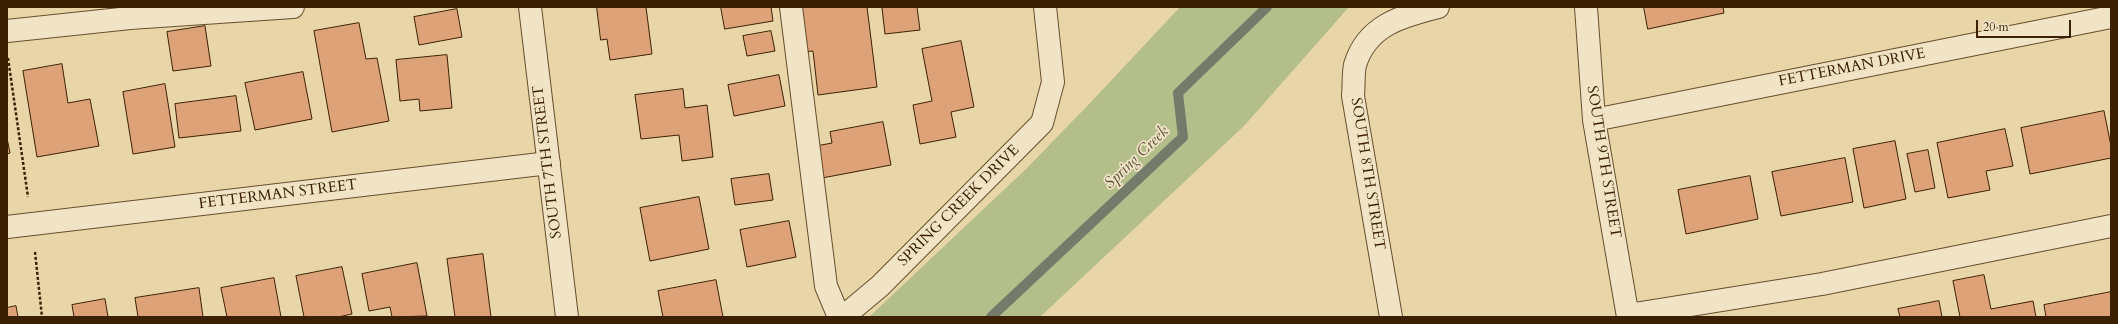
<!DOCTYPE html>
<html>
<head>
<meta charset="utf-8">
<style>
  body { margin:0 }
  #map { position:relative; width:2118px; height:324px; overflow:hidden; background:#e9d6a8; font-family:Cardo,serif }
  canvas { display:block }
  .frame { position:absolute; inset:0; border:8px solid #3c2004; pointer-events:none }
  .scale { position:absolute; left:1976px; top:20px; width:95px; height:18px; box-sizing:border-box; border:2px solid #3c2004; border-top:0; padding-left:5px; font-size:12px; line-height:14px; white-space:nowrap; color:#3c2004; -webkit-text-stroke:3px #f1e4c6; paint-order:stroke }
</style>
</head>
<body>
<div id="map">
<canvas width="2118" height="324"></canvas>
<div class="frame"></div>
<div class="scale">20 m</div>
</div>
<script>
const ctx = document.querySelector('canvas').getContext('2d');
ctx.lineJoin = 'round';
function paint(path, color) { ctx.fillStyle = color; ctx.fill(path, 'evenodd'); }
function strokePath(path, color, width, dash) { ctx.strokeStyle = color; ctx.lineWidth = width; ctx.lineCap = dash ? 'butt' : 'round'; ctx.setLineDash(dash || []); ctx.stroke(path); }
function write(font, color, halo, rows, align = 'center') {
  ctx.font = font + ' Cardo,serif'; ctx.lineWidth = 3.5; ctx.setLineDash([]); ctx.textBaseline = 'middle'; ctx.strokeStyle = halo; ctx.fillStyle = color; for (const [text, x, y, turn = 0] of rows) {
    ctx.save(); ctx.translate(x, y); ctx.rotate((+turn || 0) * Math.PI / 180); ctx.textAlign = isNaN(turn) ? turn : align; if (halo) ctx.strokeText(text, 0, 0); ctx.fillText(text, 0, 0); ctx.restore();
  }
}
paint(new Path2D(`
  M1180,7H1349L1244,126L1040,317H869L1026,169L1092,101Z`), '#b4be8a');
strokePath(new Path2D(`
  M991,317L1183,137L1178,93L1267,7`), '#747b6b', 10);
const building = new Path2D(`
  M597,7H646L652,54L610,60L607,39L601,40Z
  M721,7H771L773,21L725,29Z
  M798,7H867L877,87L818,95L813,51L803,52Z
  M889,7H917L920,30L885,34L882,8Z
  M1644,7H1723L1724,13L1648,29Z
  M457,9L462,37L419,45L414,17Z
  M359,23L366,59L377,58L389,121L332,132L314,31Z
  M205,26L211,66L173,71L167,32Z
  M771,31L775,51L747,56L743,36Z
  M961,41L974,107L951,112L956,137L920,144L913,105L932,101L922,49Z
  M447,55L452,108L420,111L419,99L400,101L396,60Z
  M62,64L68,103L90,99L99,146L37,157L23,71Z
  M303,72L312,119L255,130L245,83Z
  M779,75L785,106L734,116L728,85Z
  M165,84L175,147L133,154L123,92Z
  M683,89L685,108L707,105L713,157L682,161L679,135L641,139L635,95Z
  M236,96L241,131L179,138L175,104Z
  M2104,111L2111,146V158L2030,174L2021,128Z
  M883,122L891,165L822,178L816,146L832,143L830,132Z
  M2005,129L2013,166L1986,171L1990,190L1948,198L1937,143Z
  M7,138L10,153L7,154Z
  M1895,141L1906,199L1864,208L1853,149Z
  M1928,150L1935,188L1915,192L1907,154Z
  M1845,158L1853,202L1781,216L1772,172Z
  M769,174L773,200L735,205L731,179Z
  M1750,176L1758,219L1686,234L1678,190Z
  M699,197L709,249L650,261L640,208Z
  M789,221L796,257L747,267L740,230Z
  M483,254L491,317H455L447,259Z
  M417,263L427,316L392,317L390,307L369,311L362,274Z
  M342,267L352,314L338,317H304L296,276Z
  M1984,275L1991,309L2033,301L2036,317H1960L1953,281Z
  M274,278L281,317H227L221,288Z
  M716,280L723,317H663L658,291Z
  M199,288L203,317H138L135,298Z
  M2111,292V317H2046L2044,305Z
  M105,299L108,317H74L72,305Z
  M1939,301L1942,317H1900L1898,309Z
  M16,306L18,317H7V308Z`);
paint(building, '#dda278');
strokePath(building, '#3c2004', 1);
const minor = new Path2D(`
  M530,7L567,317
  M791,7L826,286L839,317
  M1586,7L1594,120L1628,317
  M7,31L130,18L293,7
  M1594,120L2111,17
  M7,227L549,163
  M1628,315L1822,284L2111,226
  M843,317L880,286L1042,123L1053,82L1045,7
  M1391,317L1353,96C1354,86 1353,74 1355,65C1367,25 1402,16 1438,7`);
strokePath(minor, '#674e2d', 24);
strokePath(new Path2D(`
  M8,58L28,197
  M35,252L42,317`), '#3c2004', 2.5, [3, 2]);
strokePath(minor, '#f1e4c6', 22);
write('15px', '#3c2004', '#f1e4c6', [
  ["FETTERMAN DRIVE",1852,68,-11],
  ["SOUTH 7TH STREET",548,162,-97],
  ["SOUTH 9TH STREET",1603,162,81],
  ["SOUTH 8TH STREET",1367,174,81],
  ["FETTERMAN STREET",278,195,-7],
  ["SPRING CREEK DRIVE",959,206,-45]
]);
write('italic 16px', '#584d38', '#f1e4c6', [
  ["Spring Creek",1137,158,-44]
]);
</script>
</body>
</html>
